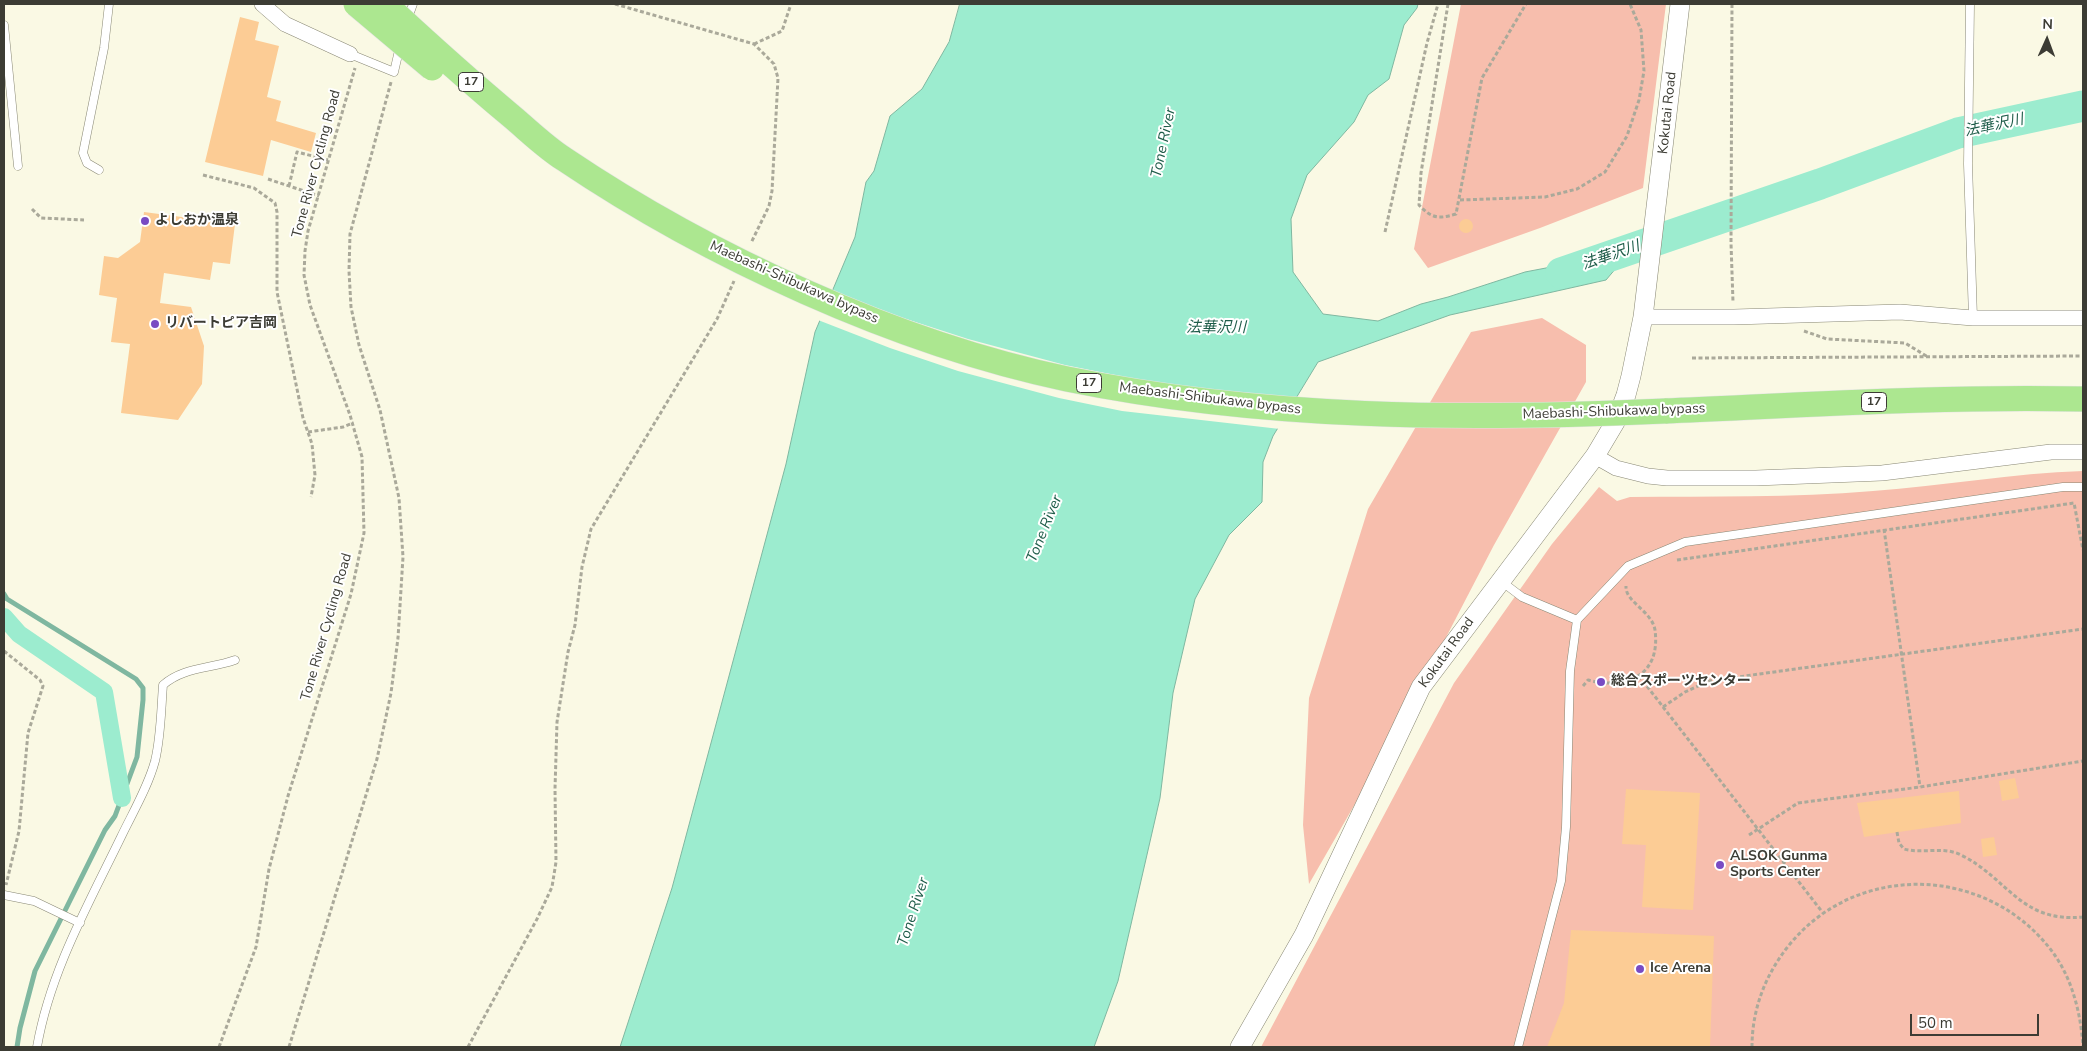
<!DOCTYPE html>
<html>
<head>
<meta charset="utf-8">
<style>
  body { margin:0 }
  #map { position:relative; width:2087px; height:1051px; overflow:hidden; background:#faf9e4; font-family:"Nunito Sans",sans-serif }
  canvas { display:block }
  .frame { position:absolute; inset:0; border:5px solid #3c3c34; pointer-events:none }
  .north { position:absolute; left:2022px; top:15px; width:50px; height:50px; -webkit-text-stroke:4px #fff; paint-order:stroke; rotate:2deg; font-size:14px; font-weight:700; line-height:20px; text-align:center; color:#3c3c34 }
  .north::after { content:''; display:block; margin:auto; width:18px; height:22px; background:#3c3c34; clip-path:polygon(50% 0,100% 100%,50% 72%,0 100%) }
  .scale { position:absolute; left:1910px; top:1014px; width:129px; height:22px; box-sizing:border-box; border:2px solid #3c3c34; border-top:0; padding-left:6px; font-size:15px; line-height:18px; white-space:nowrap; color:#3c3c34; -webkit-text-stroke:4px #fff; paint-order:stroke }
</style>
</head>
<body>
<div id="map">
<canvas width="2087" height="1051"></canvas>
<div class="frame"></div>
<div class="north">N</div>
<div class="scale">50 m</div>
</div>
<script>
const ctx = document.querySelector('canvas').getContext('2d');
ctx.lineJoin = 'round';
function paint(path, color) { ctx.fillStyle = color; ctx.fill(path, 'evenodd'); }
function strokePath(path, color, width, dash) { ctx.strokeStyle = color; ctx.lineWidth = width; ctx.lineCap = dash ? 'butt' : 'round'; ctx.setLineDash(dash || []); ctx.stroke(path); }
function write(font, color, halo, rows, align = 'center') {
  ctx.font = font + ' "Nunito Sans","Noto Sans JP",sans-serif'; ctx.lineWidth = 4; ctx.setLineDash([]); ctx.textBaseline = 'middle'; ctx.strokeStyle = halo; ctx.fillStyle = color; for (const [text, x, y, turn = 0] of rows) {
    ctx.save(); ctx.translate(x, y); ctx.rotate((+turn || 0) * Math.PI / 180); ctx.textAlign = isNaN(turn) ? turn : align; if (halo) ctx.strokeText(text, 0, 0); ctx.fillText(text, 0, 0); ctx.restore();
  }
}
paint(new Path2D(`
  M1461,4H1666L1643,188L1540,228L1428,268L1414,249Z
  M1542,318L1586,345V382L1494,545L1402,722L1309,884L1303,825L1309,698L1368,509L1471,332Z
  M2083,471V1047H1261L1454,683L1552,544L1599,487L1617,501L1630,497C1711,496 1792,498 1873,491C1943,486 2013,473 2083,471Z`), '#f7bead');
const water = new Path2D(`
  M960,4H1418L1417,8L1404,25L1389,79L1368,95L1354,122L1307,175L1291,219L1293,272L1323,314L1378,321L1421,304L1448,297L1525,272L1598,258L1617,267L1606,280L1450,315L1318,362L1273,436L1263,462L1262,502L1229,535L1195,599L1173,693L1160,798L1118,981L1094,1047H620L672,888L786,464L815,332L855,237L866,182L874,171L890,116L922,89L949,42Z`);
paint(water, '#9ceccf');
strokePath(water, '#7fb7a0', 1);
paint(new Path2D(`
  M830,290L900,317L968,339L1065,365L1130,378L1189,387L1299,399L1280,429L1122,411L1059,398L958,371L890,348L818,320Z`), '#faf9e4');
strokePath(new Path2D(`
  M4,594L7,599L136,679L143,688V700L137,757L115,816L105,830L35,971L20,1028L17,1047`), '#7fb7a0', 5);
strokePath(new Path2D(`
  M4,617L19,634L104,692L122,798`), '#9ceccf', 18);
strokePath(new Path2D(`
  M1561,273L1820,184L1958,133L2083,106`), '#9ceccf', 31);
paint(new Path2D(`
  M240,17L259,22L255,40L279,46L267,97L281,101L276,121L316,133L311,152L271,140L263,176L205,162Z
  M144,212L235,224L230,264L213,262L210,280L164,273L160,303L191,307L204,346L202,384L178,420L121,413L130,344L111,342L117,298L99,295L104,256L118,258L140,242Z
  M1459 226a7 7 0 1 1 14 0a7 7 0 1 1-14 0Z
  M2015,778L2019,798L2002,801L1999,781Z
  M1626,789L1700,793L1693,910L1642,907L1646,845L1622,844Z
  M1959,791L1961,823L1864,837L1857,803Z
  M1994,837L1997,855L1983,857L1981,839Z
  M1571,930L1714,936L1710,1047H1547L1564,1003Z`), '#fccc95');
const service = new Path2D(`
  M1970,4L1968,164L1973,318
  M408,18L413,4
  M4,25L18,166
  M350,54L394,72L400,46
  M99,170L87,163L83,153L104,48L109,4
  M1501,581L1522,597L1577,620
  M4,895L34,901L80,923
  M37,1047C50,972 88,905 121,837C133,812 148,787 155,761C161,736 161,710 163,685C183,667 210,669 235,660
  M1518,1047L1561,881L1566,827L1570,671L1577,620L1628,566L1685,542L2063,487H2083`);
const minor = new Path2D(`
  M262,4L285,24L350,54
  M1643,317H1734L1900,312L1973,318H2083
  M1595,456L1616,468L1648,476L1667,478H1756L1882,473L2051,452H2083`);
const tertiary = new Path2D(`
  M1240,1047L1304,935L1421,687L1595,456L1617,419L1626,395L1631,376L1643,317L1680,4`);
const trunk = new Path2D(`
  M1665,411C1804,405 1944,396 2083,399`);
strokePath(service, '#888774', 9);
strokePath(minor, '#888774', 16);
strokePath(tertiary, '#888774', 20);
strokePath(trunk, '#e4e4e3', 26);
strokePath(new Path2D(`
  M615,4L754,44L774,64L778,78L772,191L769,206L751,243
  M1448,4L1421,173L1419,205C1432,219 1439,219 1456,214L1482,78L1526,4
  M1732,4L1731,243L1733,302
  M754,44L782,31L791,4
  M203,175L254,188L275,203L277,212V292L303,418L312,444L315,475L311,497
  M268,179L319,196
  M289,186L297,152L328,160
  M1460,200L1545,197L1577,189L1605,172L1627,136L1639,100L1644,71L1641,30L1630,4
  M32,209L41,218L84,220
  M1385,232L1427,43L1438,4
  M1804,331L1827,339L1905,343L1928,357
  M1692,358L2083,356
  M308,432L343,427L353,423
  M1884,529L1920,787
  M1677,560L2074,503L2083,550
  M4,651L40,680L43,686L28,733L19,831L6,885
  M1639,676L1823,913
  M1583,686L1588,680C1626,690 1661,676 1655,630C1652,611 1625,602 1626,586
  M1663,707L1685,692L1709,681L2083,629
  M1897,832L1899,843L1904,849C1922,854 1944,846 1961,855C2008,878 2020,923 2083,917
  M1749,835L1798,803L1920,787L2083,761
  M219,1047L256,947L269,869L288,796L351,594L364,533L362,457L350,415L310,305L304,275L305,251L308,231L355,68
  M289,1047L377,759L391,693L398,638L403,557L399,498L380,410L359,345L351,307L349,271L350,234L391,82
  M468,1047L537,919L552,887L556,862L555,789L557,722L568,652L575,625L582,567L591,529L717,319L734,281
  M1752,1047C1752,1011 1764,978 1786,949C1854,860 1989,864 2054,954C2073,981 2081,1015 2083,1047`), '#aaa99a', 3, [4, 2.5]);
strokePath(service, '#fff', 8);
strokePath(minor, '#fff', 15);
strokePath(tertiary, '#fff', 19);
strokePath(trunk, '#ace790', 25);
const trunkBridge = new Path2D(`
  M356,4L432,68
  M385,4C426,42 467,79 510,115C528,130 545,147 564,159C708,256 896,343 1067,379C1263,419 1465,420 1665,411`);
strokePath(trunkBridge, '#e4e4e3', 26, []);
strokePath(trunkBridge, '#ace790', 25);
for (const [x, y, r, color] of [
  [145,221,5,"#794bc3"],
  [155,324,5,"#794bc3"],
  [1601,682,5,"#794bc3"],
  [1720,865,5,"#794bc3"],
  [1640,969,5,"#794bc3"]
]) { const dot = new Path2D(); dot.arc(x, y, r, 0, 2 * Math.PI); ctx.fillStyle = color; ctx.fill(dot); strokePath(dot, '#fff', 2); }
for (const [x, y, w] of [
  [471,82,25],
  [1089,383,25],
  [1874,402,25]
]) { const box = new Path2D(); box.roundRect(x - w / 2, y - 9.5, w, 19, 4); ctx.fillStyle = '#fff'; ctx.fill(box); strokePath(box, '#3c3c34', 1); }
write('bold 12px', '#3c3c34', null, [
  ["17",471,82],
  ["17",1089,383],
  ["17",1874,402]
]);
write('14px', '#3c3c34', '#fff', [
  ["Kokutai Road",1668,113,-84],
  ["Tone River Cycling Road",317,164,-75],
  ["Maebashi-Shibukawa bypass",794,283,24],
  ["Maebashi-Shibukawa bypass",1210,399,7],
  ["Maebashi-Shibukawa bypass",1614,412,-2],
  ["Tone River Cycling Road",327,627,-74],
  ["Kokutai Road",1447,653,-54]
]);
write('bold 14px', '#3c3c34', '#fff', [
  ["よしおか温泉",155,221],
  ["リバートピア吉岡",165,324],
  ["総合スポーツセンター",1611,682],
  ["ALSOK Gunma",1730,857],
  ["Sports Center",1730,873],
  ["Ice Arena",1650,969]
], 'left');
write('italic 15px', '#1f5d4a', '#fff', [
  ["法華沢川",1994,126,-12],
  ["Tone River",1164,143,-78],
  ["法華沢川",1611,256,-19],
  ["法華沢川",1216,328],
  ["Tone River",1045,529,-68],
  ["Tone River",914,912,-72]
]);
</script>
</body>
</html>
